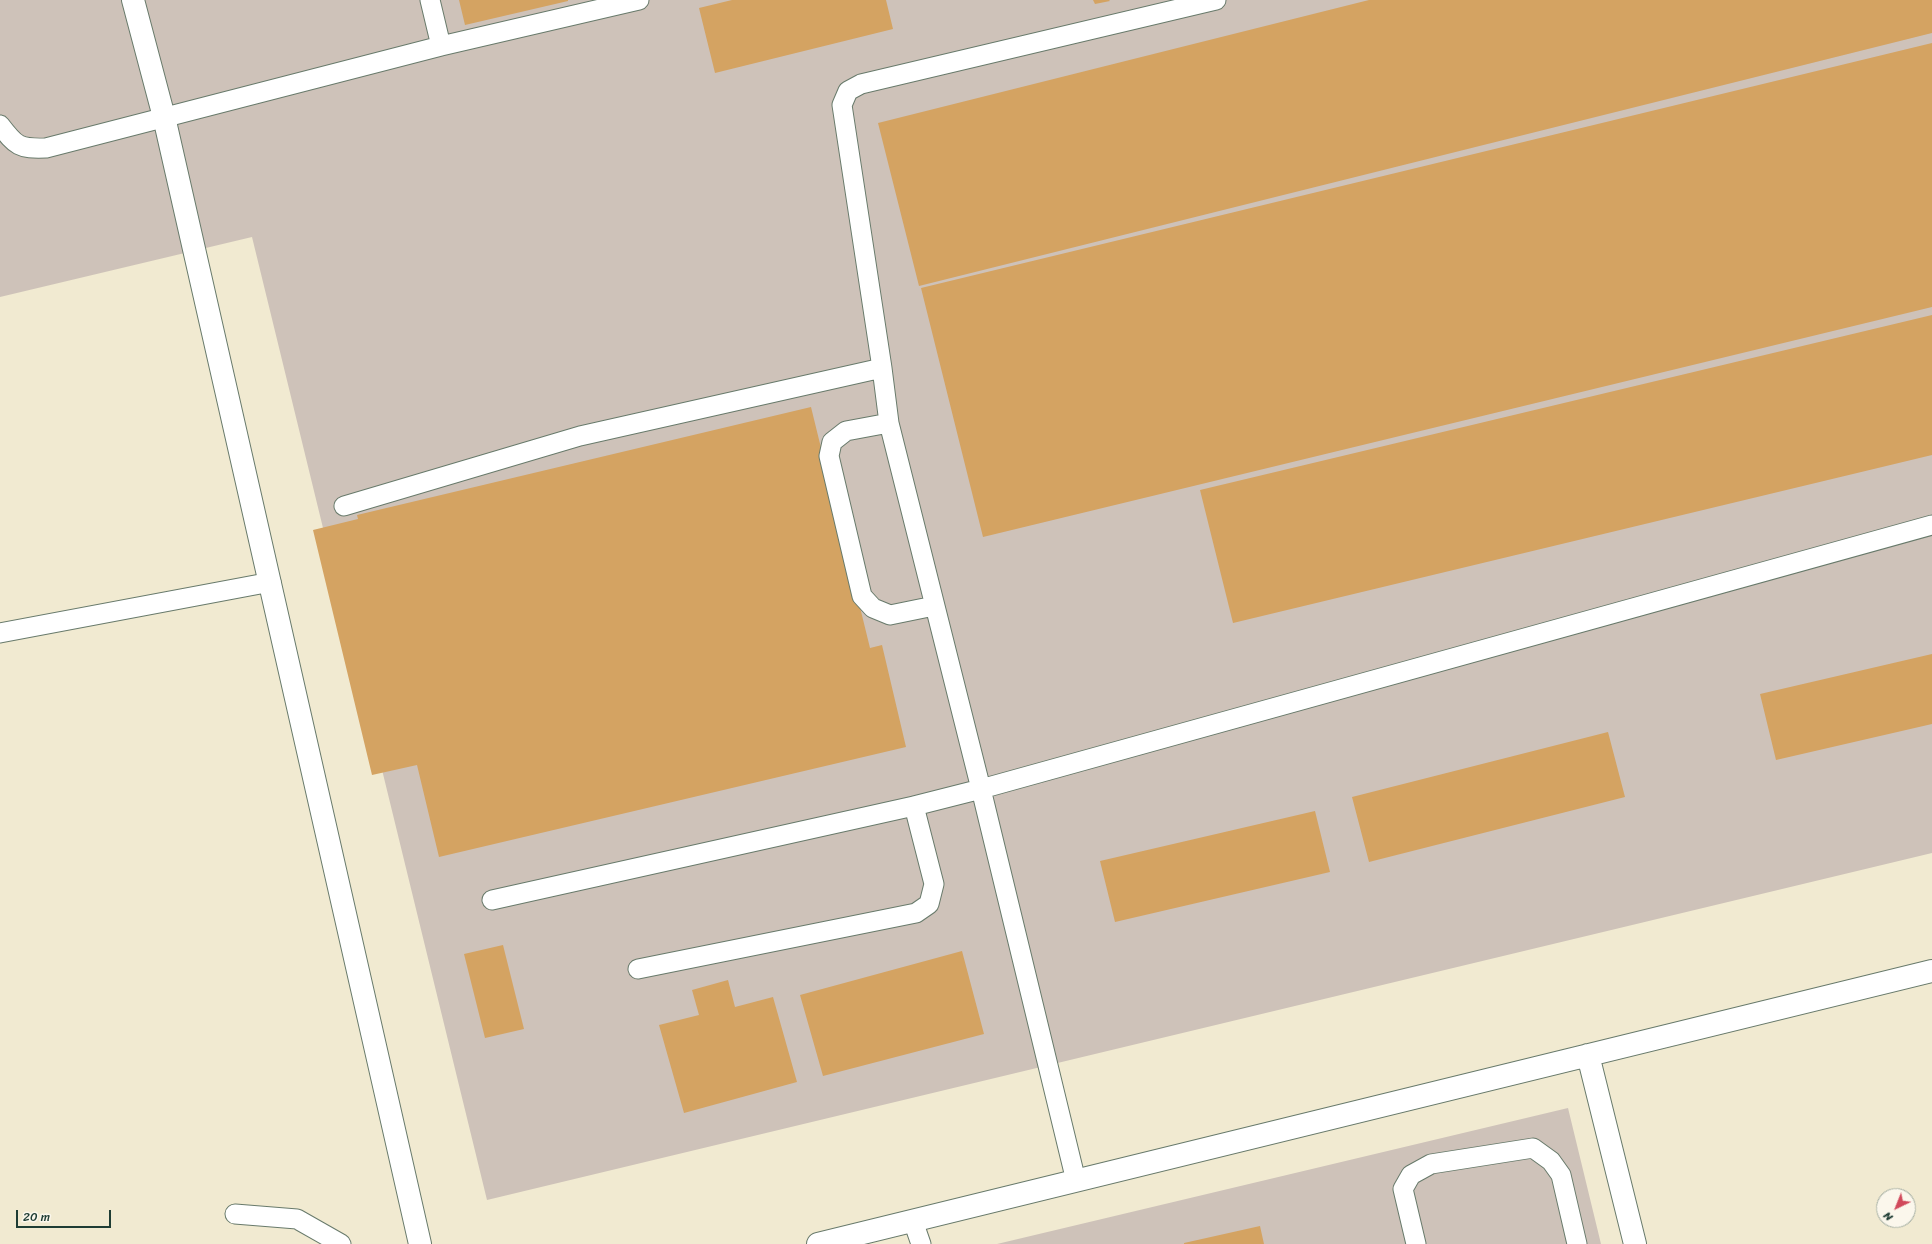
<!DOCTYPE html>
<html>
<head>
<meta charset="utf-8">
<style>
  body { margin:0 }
  #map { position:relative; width:1932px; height:1244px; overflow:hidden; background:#f1ead1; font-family:Sriracha,sans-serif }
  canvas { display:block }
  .north { position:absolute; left:1876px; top:1188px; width:40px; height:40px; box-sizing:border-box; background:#fbf7ec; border:1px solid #a3ada2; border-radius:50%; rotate:223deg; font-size:11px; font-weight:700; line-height:16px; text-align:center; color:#1f3d34 }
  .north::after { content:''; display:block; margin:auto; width:14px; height:18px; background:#d1495b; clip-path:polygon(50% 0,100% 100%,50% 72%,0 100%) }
  .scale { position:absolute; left:16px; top:1210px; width:95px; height:18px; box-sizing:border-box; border:2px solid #1f3d34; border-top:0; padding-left:5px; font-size:12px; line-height:14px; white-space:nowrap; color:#1f3d34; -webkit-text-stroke:3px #fbf7ec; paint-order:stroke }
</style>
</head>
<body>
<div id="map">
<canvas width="1932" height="1244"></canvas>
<div class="north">N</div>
<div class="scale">20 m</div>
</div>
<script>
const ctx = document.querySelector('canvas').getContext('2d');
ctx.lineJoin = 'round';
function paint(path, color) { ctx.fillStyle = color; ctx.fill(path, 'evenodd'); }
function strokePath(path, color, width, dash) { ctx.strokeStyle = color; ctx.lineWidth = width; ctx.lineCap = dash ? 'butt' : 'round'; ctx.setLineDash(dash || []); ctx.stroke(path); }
paint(new Path2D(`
  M0,0H1932V853L487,1200L252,237L0,297Z
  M1568,1108L1601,1244H997Z`), '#cec2b9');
paint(new Path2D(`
  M459,0H568V1L465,25Z
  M732,0H886L893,29L715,73L699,8Z
  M1093,0H1109L1110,1L1095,4Z
  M1369,0H1932V33L919,286L878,123Z
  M1932,43V307L983,537L921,288Z
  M1932,315V455L1233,623L1200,490Z
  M811,407L870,648L882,645L906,747L439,857L417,765L372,775L313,530L358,519L357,515Z
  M1932,654V724L1776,760L1760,694Z
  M1608,732L1625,797L1369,862L1352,797Z
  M1315,811L1330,872L1115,922L1100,861Z
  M503,945L524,1029L485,1038L464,954Z
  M962,951L984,1034L823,1076L800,995Z
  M728,980L735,1007L773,997L797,1082L684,1113L659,1025L699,1015L692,990Z
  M1260,1226L1264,1244H1184V1243Z`), '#d4a362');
const service = new Path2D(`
  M430,0L441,46
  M0,125C16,146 19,149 46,148L441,46L639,0
  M882,368L842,105L848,91L861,84L1216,0
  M889,423L846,431L832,442L829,456L862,596L873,608L890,615L934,606
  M344,506L580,436L882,368L889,423L981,789L914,806L492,900
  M0,633L271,582
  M638,969L916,913L929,904L934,884L914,806
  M1076,1181L981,789L1932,525
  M235,1214L297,1219L341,1244
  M913,1221L921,1244
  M1416,1244L1403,1189L1411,1175L1431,1164L1533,1148L1551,1161L1561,1175L1577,1244`);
const minor = new Path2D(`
  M133,0L164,117L420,1244
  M1588,1055L1635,1244
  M818,1244L1932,971`);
strokePath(service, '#687a6b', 21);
strokePath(minor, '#687a6b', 24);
strokePath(service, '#fff', 19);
strokePath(minor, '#fff', 22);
</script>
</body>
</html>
